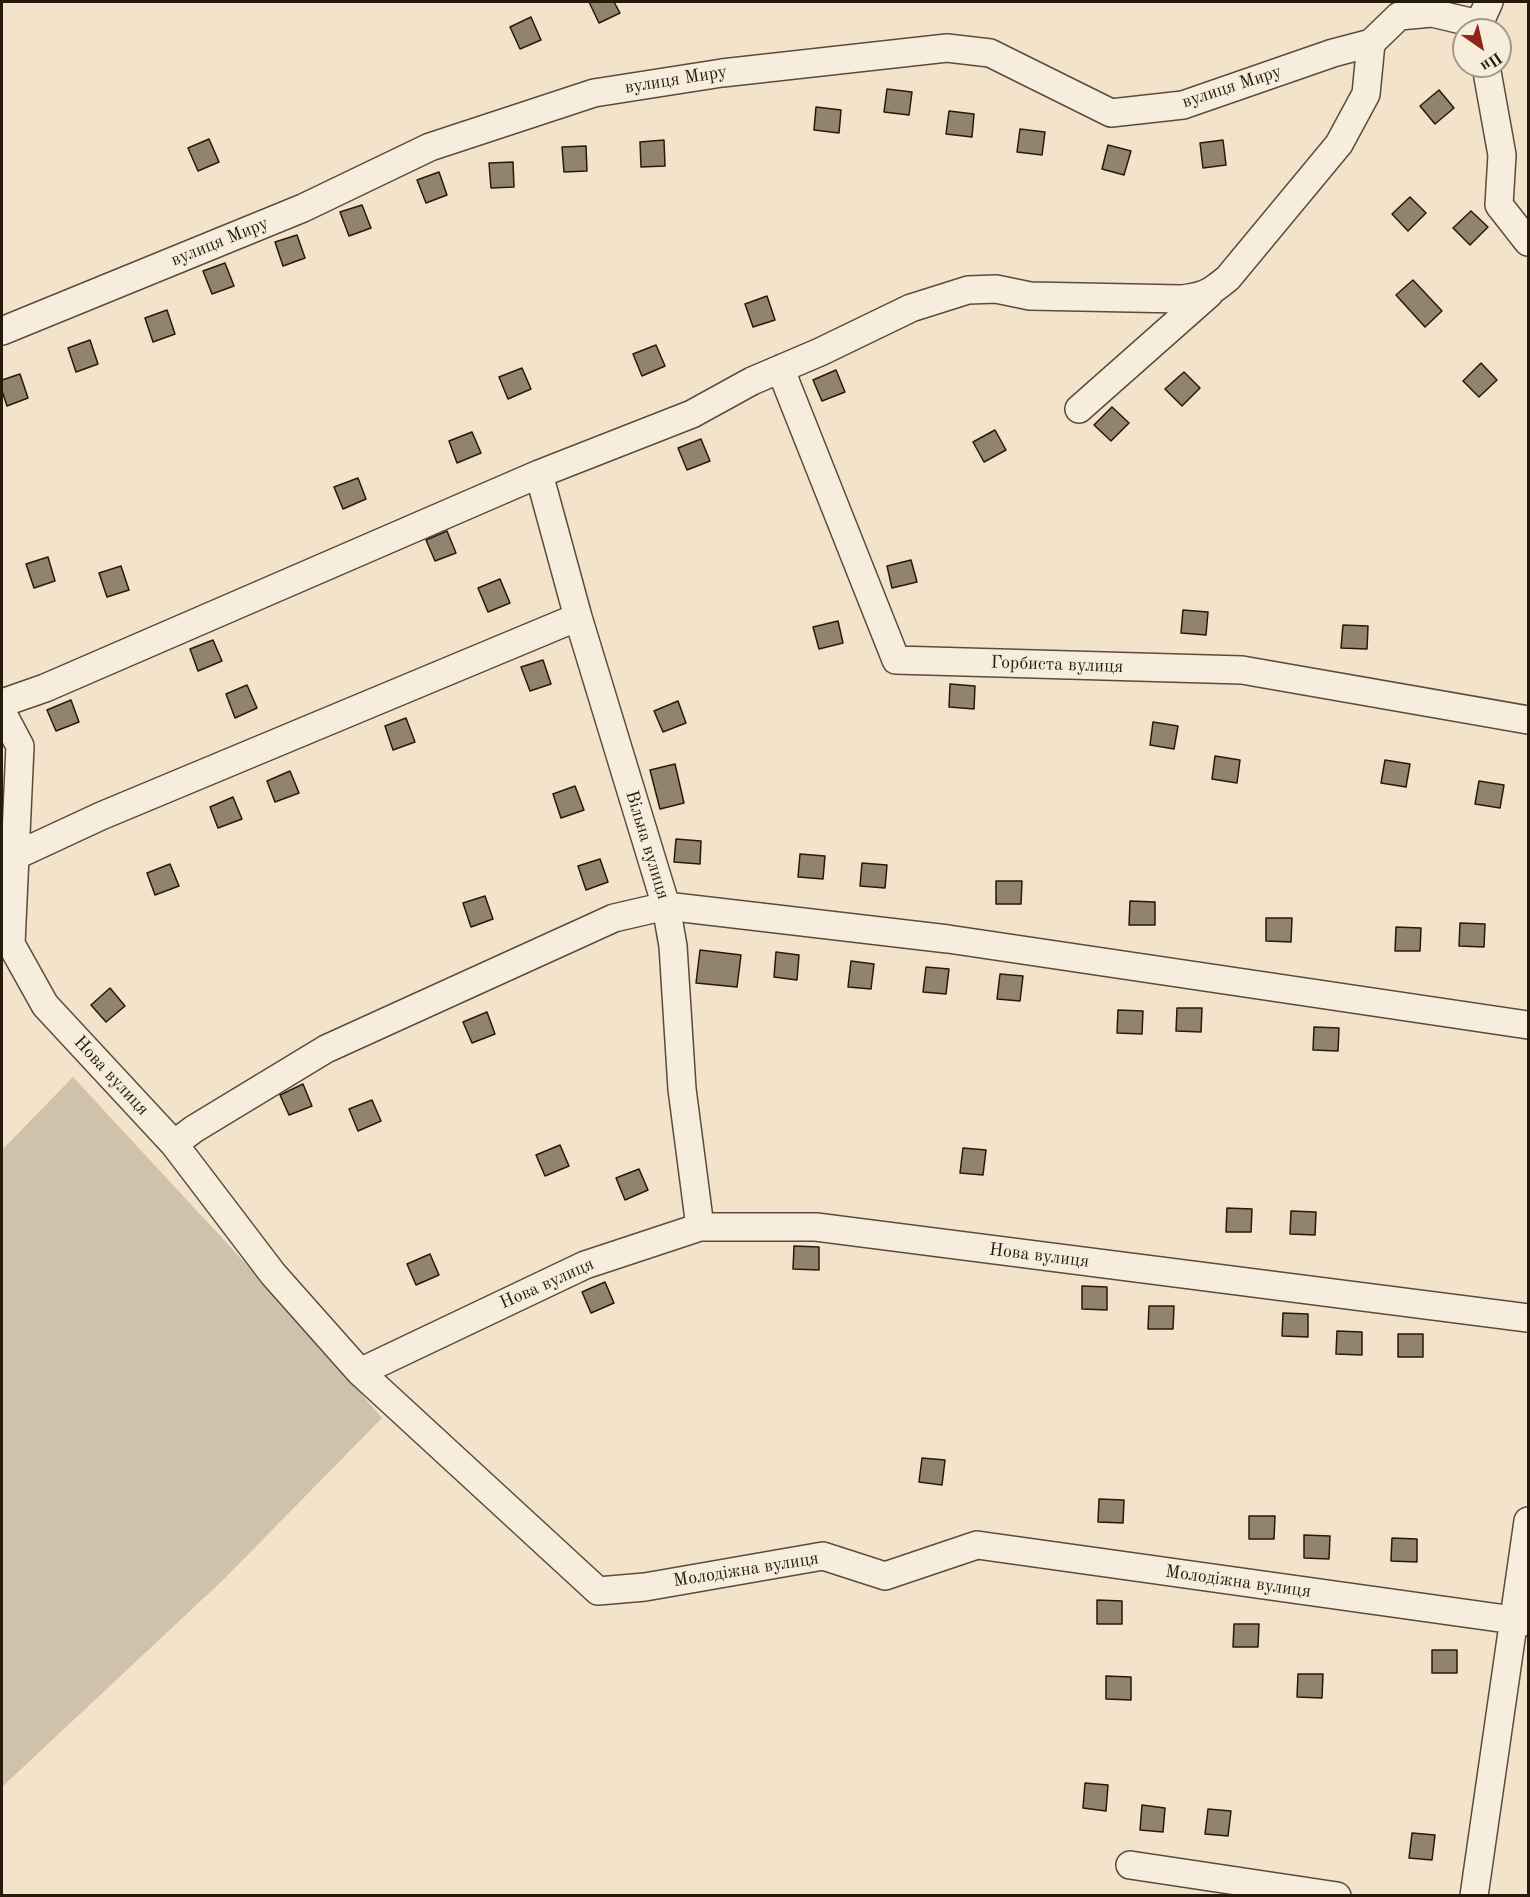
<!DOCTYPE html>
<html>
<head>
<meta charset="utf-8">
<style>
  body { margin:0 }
  #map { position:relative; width:1530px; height:1897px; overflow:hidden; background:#f2e3ca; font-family:"Old Standard TT",serif }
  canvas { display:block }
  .frame { position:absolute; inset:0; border:3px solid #271a0b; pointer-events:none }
  .north { position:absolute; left:1452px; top:18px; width:60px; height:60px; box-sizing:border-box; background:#f7eddd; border:2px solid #a49989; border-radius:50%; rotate:146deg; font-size:16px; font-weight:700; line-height:24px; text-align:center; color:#271a0b }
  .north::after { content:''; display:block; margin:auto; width:21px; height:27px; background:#8f2418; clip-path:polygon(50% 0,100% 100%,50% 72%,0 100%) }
</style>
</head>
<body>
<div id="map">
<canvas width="1530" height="1897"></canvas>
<div class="frame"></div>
<div class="north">Пн</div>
</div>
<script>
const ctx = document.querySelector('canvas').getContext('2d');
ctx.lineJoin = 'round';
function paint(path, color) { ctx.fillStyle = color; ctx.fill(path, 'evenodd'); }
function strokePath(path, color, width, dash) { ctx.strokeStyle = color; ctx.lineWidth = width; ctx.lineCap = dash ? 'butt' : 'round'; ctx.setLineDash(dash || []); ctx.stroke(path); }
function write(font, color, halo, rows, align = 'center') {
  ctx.font = font + ' "Old Standard TT",serif'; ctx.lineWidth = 5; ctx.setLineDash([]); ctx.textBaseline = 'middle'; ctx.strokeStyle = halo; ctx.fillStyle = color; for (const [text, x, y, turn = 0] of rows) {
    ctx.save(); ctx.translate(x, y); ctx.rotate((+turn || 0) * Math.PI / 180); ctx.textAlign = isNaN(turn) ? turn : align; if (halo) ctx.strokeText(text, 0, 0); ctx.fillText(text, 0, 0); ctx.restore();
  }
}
paint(new Path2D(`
  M73,1077L296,1318L382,1418L224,1579L2,1787V1150Z`), '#cfc1aa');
const building = new Path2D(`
  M589,2H614L620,13L599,23Z
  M531,17L541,40L520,49L510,27Z
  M887,89L912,92L909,115L884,112Z
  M1439,90L1454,108L1435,124L1420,106Z
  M816,107L841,110L839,133L814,130Z
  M949,111L974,114L972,137L946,134Z
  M1020,129L1045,132L1042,155L1017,152Z
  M209,139L219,162L198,171L188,148Z
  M664,140L665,166L641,167L640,142Z
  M1223,140L1226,165L1203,168L1200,143Z
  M1108,145L1131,151L1124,175L1102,169Z
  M586,146L587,171L564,172L562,147Z
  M513,162L514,187L491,188L489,163Z
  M439,172L447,195L426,203L417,180Z
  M1410,197L1426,213L1408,231L1392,214Z
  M362,205L371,228L349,236L340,212Z
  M1471,211L1488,227L1470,245L1453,228Z
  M297,235L305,258L283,266L275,242Z
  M225,263L234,286L212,294L203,271Z
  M1413,280L1442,311L1425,327L1396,295Z
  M767,296L775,320L753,327L745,304Z
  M167,310L175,334L153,342L145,318Z
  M90,340L98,364L76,372L68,348Z
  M656,345L665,366L642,376L633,354Z
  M1481,363L1497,380L1479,397L1463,381Z
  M522,368L531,389L508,399L499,377Z
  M836,370L845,392L822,401L813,380Z
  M1184,372L1200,388L1182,406L1165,389Z
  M20,374L28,398L7,406L2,391V380Z
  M1112,407L1129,423L1111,441L1094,425Z
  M995,430L1006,450L984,462L973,442Z
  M472,432L481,453L457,463L449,441Z
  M701,439L710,461L687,470L678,448Z
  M358,478L366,499L343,509L334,487Z
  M447,531L456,553L435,561L426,540Z
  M48,557L55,581L34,588L26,564Z
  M911,560L917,582L892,588L887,566Z
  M121,566L129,590L107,597L99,573Z
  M500,579L510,603L488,612L478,588Z
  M1183,610L1208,612L1206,635L1181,633Z
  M838,621L843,643L819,649L813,627Z
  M1343,625L1368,626L1367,649L1341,648Z
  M213,640L222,661L198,671L190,649Z
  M543,660L551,684L530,691L521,667Z
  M950,684L975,686L974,709L949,707Z
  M247,685L257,708L235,718L226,694Z
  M71,700L79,722L56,731L47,710Z
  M678,701L686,723L663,732L654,711Z
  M406,718L415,742L393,750L385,726Z
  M1153,722L1178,726L1174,749L1150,745Z
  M1215,756L1240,760L1237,783L1212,779Z
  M1385,760L1410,764L1406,787L1381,783Z
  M675,764L684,803L660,809L650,770Z
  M290,771L299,793L275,802L267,781Z
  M1479,781L1504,785L1500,808L1475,804Z
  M575,786L584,810L561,818L553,794Z
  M233,797L242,819L218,828L210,807Z
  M676,839L701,841L700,864L674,862Z
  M800,854L825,856L823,879L798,877Z
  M600,859L608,882L586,890L578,866Z
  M862,863L887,865L885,888L860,886Z
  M170,864L179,886L155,895L147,873Z
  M996,881H1022L1021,904H996Z
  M485,896L493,919L471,927L463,903Z
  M1130,901L1155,902V925H1129Z
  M1266,918H1292L1291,942L1266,941Z
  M1460,923L1485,924L1484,947L1459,946Z
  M1396,927L1421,928L1420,951H1395Z
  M700,950L741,955L737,987L696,983Z
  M776,952L799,955L797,980L774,977Z
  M851,961L874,964L871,989L848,987Z
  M926,967L949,969L946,994L923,992Z
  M1000,974L1023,976L1020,1001L997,999Z
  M110,988L125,1006L106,1022L91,1005Z
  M1177,1008H1202L1201,1032L1176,1031Z
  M1118,1010L1143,1011L1142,1034L1117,1033Z
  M487,1012L495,1034L472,1043L463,1022Z
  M1314,1027L1339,1028L1338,1051L1313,1050Z
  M303,1084L312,1106L289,1115L280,1095Z
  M372,1100L381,1121L358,1131L349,1109Z
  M560,1145L569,1166L545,1176L536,1155Z
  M963,1148L986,1150L983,1175L960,1173Z
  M639,1169L648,1190L625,1200L616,1178Z
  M1227,1208L1252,1209L1251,1232H1226Z
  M1291,1211L1316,1212L1315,1235L1290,1234Z
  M794,1246L819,1247V1270L793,1269Z
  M430,1254L439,1275L416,1285L407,1264Z
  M605,1282L614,1303L591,1313L582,1292Z
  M1082,1286L1107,1287V1310L1082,1309Z
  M1149,1306H1174L1173,1329H1148Z
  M1283,1313L1308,1314V1337L1282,1336Z
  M1337,1331L1362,1332V1355L1336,1354Z
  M1398,1334H1423V1357H1398Z
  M922,1458L945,1460L942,1485L919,1482Z
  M1099,1499L1124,1500L1123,1523L1098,1522Z
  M1249,1516H1275L1274,1539H1249Z
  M1304,1535L1330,1536L1329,1559L1304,1558Z
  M1392,1538L1417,1539V1562L1391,1561Z
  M1097,1600L1122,1601V1624H1097Z
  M1234,1624H1259L1258,1647H1233Z
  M1432,1650H1457V1673H1432Z
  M1298,1674H1323L1322,1698L1297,1697Z
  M1106,1676L1131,1677V1700L1106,1699Z
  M1085,1783L1108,1785L1106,1811L1083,1808Z
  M1142,1805L1165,1808L1163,1832L1140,1830Z
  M1208,1809L1231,1811L1228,1836L1205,1834Z
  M1412,1833L1435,1835L1432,1860L1409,1858Z`);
paint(building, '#91836e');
strokePath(building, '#271a0b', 1.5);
const minor = new Path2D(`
  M1480,30L1479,24L1489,2
  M1486,66L1502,155L1499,205L1528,242
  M2,331L303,208L430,147L594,93L722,73L947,48L990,53L1111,113L1183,105L1333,53L1371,43
  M782,368L786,383L896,660L1242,670L1528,720
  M1079,409L1209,294
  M539,474L578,617L666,906L673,946L682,1089L700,1227
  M2,703L45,688L539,474L692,414L752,381L820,352L911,308L968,290L996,289L1030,296L1182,299C1205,296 1210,293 1228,278L1339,144L1366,94L1371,43L1399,16L1432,13L1479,24
  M2,712L20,746L11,944L45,1005L174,1144L273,1274L360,1372L585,1265L700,1227H816L1528,1318
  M2,862L101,816L578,617
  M174,1144L194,1129L326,1049L614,918L666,906L948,939L1528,1025
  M360,1372L598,1591L645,1587L823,1556L885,1576L977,1545L1528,1622
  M1130,1865L1337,1896
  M1474,1896L1528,1521`);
strokePath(minor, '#5a4c3b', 30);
strokePath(minor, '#f7eddd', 27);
write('18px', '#271a0b', '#f7eddd', [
  ["вулиця Миру",676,80,-9],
  ["вулиця Миру",1232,87,-18],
  ["вулиця Миру",220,242,-22],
  ["Горбиста вулиця",1057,665,2],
  ["Вільна вулиця",647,845,73],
  ["Нова вулиця",111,1076,47],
  ["Нова вулиця",1039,1256,7],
  ["Нова вулиця",547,1284,-24],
  ["Молодіжна вулиця",746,1570,-9],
  ["Молодіжна вулиця",1238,1582,8]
]);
</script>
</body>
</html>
